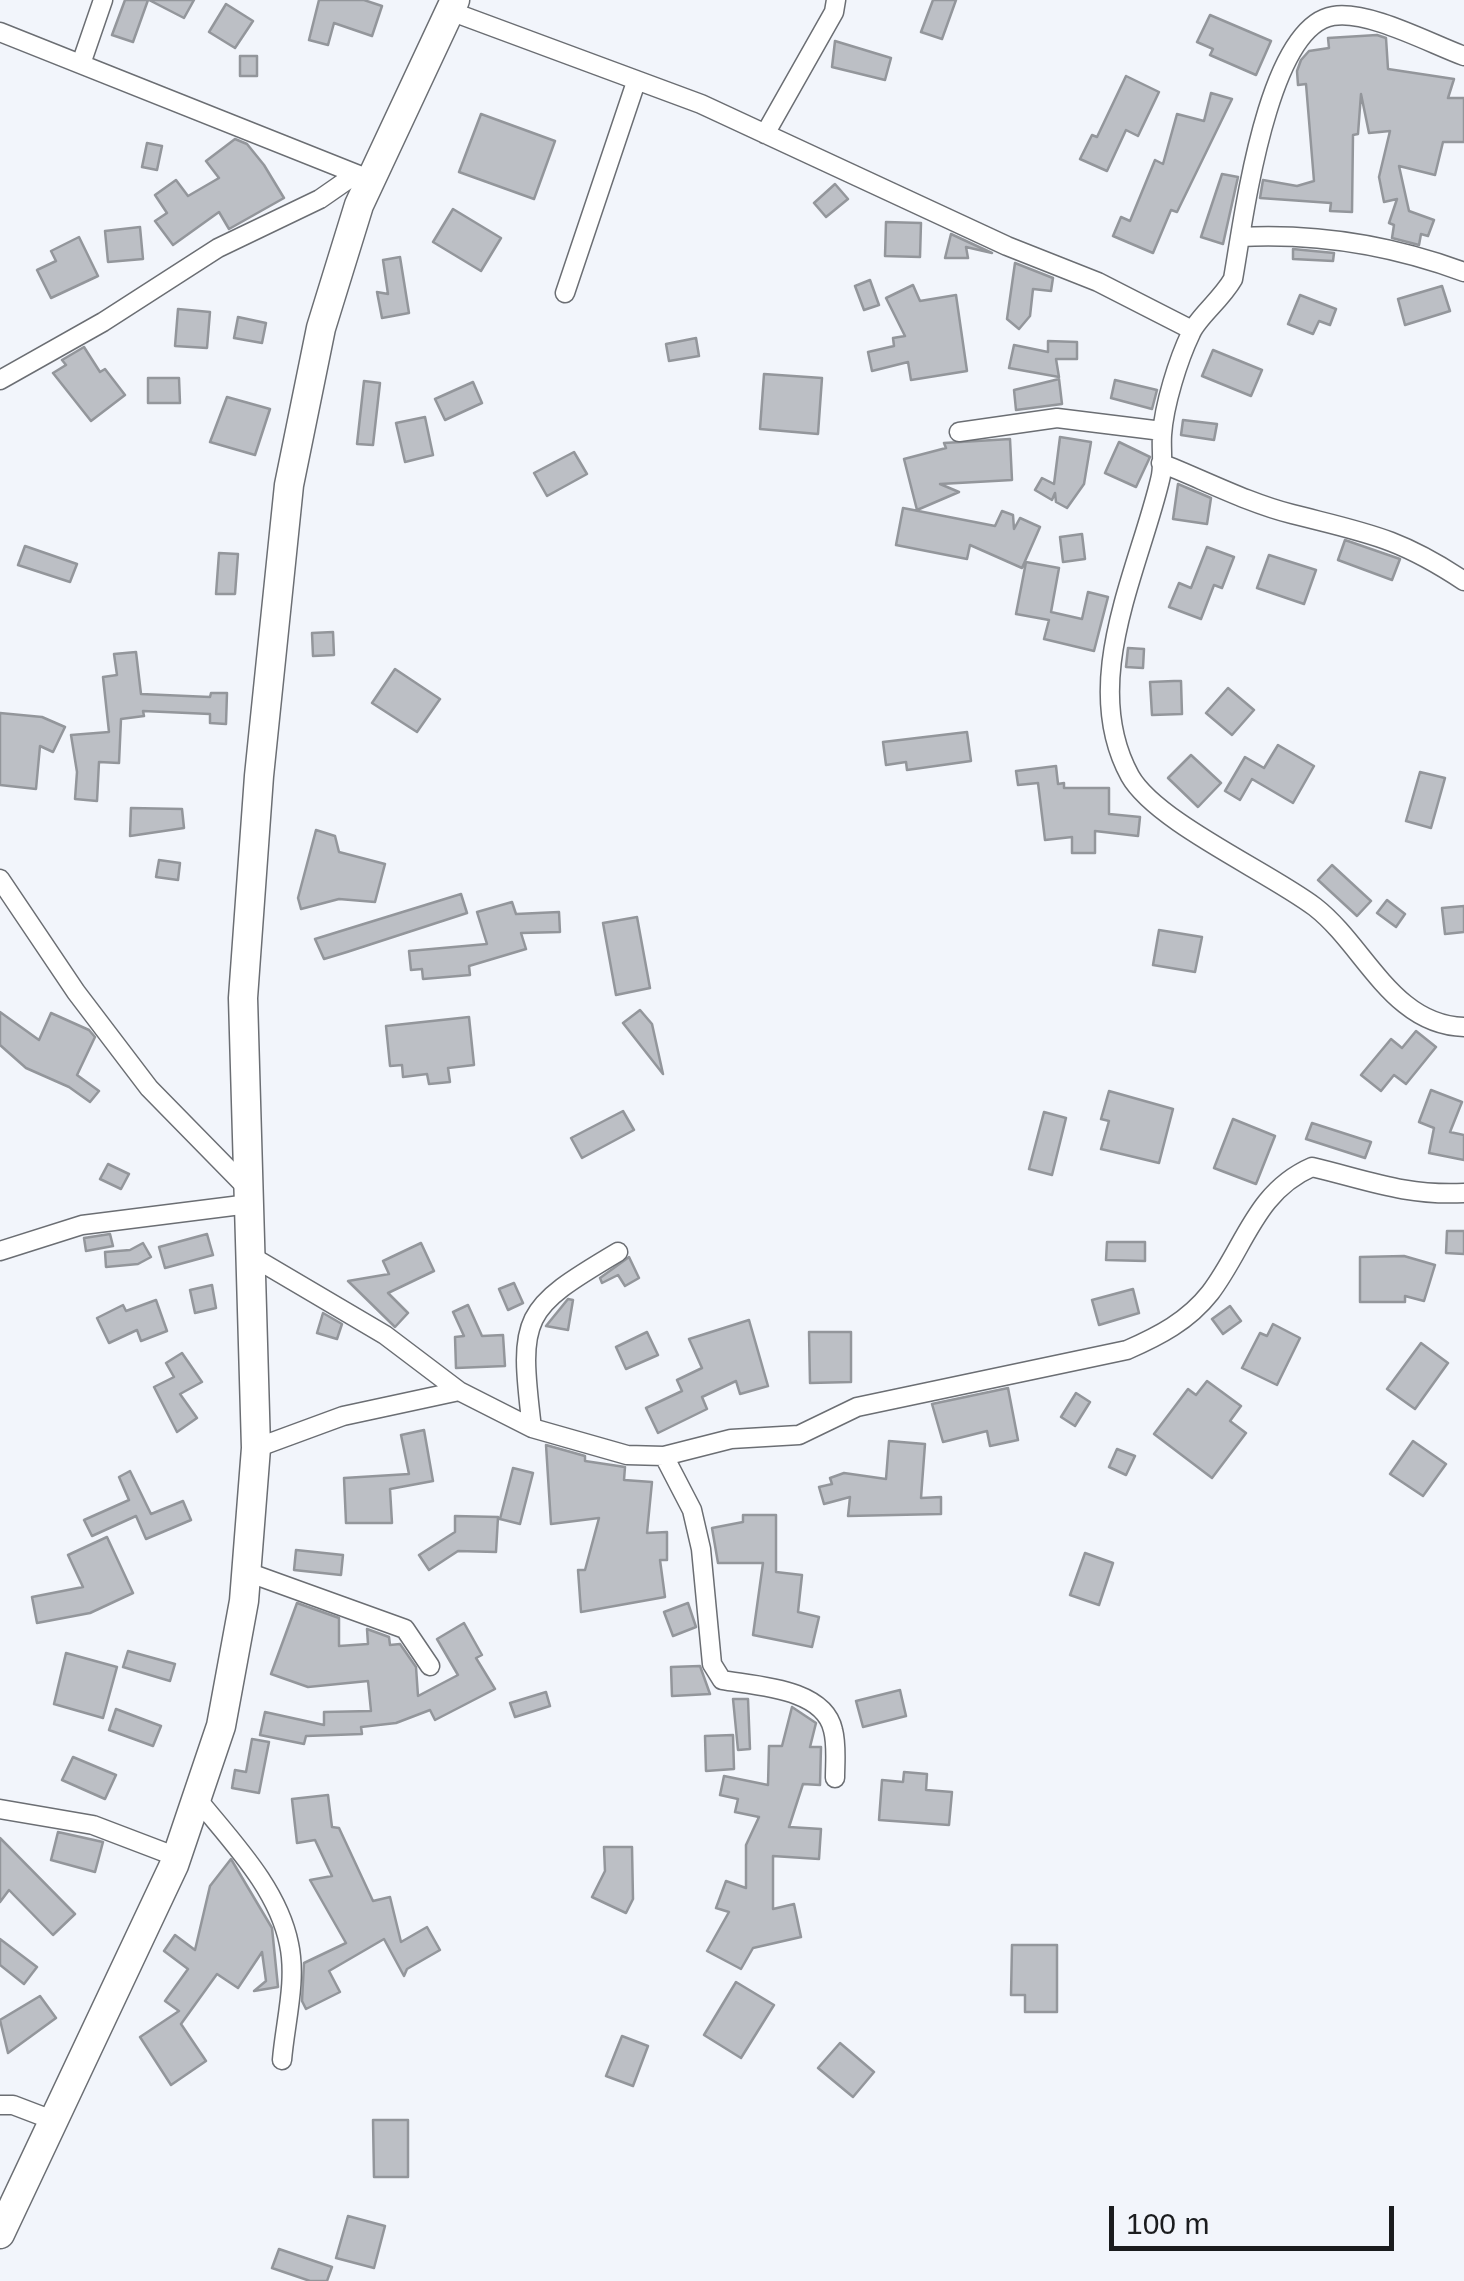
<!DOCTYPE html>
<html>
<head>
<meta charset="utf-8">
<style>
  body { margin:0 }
  #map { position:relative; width:1464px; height:2281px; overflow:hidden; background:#f2f5fb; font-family:Helvetica,sans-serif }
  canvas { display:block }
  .scale { position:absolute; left:1109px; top:2206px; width:285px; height:45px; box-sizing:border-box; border:5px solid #1b1c1e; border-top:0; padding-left:12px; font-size:30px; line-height:35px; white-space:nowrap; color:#1b1c1e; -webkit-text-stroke:8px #f2f5fb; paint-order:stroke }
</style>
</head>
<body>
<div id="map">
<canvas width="1464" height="2281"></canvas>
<div class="scale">100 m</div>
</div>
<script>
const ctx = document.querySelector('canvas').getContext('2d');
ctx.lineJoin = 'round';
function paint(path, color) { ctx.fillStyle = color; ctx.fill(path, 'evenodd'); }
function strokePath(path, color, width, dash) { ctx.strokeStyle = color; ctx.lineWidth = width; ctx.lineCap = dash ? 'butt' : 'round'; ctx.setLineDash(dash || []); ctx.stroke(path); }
const building = new Path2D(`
  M125,0H148L133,42L112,35Z
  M149,0H194L184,18Z
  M319,0H364L382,6L372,36L334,23L328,45L309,40Z
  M933,0H956L942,39L921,32Z
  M226,4L253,21L235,48L209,32Z
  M1210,15L1271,41L1256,75L1210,55L1213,49L1197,42Z
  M1377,35L1386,38L1388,69L1454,79L1448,98H1464V142H1443L1435,175L1399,166L1409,211L1434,220L1428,236L1421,234L1419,245L1392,238L1394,225L1389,223L1397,199L1384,202L1379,177L1390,131L1369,133L1361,94L1358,134L1353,135L1352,212L1330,211L1331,203L1260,198L1263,180L1297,186L1314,181L1306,84L1298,85L1297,71L1301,60L1309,51L1329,48L1328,38Z
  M835,41L891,58L885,80L832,67Z
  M240,56H257V76H240Z
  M1126,76L1159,92L1138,136L1126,130L1107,171L1080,159L1092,135L1097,137Z
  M1211,93L1232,99L1177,212L1171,210L1153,253L1113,236L1121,217L1130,221L1155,160L1163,164L1177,114L1204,121Z
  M481,114L555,141L534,199L459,172Z
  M235,139L247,144L264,165L284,198L229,229L219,212L173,245L155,221L167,213L155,195L176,180L188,196L219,178L206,161Z
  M147,143L162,146L157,170L142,167Z
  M1222,174L1238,177L1223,244L1201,237Z
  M835,184L848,199L826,217L814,203Z
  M453,209L501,238L481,271L433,242Z
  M886,222L921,223L920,257L885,256Z
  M140,227L143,259L108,262L105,231Z
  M951,234L992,253L966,247L968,258H945Z
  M79,237L98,276L51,298L37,270L56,261L51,251Z
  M1293,249L1334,253L1333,261L1293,259Z
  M400,257L409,313L382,318L377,292L388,294L383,260Z
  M1015,263L1053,278L1051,291L1033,289L1030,316L1019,329L1007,319Z
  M870,280L879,305L864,310L855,286Z
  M913,285L920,301L956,295L967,371L911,380L908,362L872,371L868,352L894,346L893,338L905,336L886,298Z
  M1442,286L1450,311L1405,325L1398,299Z
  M1300,295L1336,309L1330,325L1319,321L1313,334L1288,324Z
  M178,309L210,312L207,348L175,346Z
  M238,317L266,323L262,343L234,338Z
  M696,338L699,356L669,361L666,344Z
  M1048,341L1077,342V359H1056L1059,377L1009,368L1014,345L1048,352Z
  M84,347L100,372L105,369L125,395L91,421L53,373L66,365L62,360Z
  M1213,350L1262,370L1251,396L1202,376Z
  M764,374L822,378L818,434L760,429Z
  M148,378H179L180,403H148Z
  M1059,379L1062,404L1016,410L1014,390Z
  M1115,380L1157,390L1152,409L1111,398Z
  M364,381L380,383L373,445L357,444Z
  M473,382L482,403L445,420L435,399Z
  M227,397L270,409L255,455L210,442Z
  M425,417L433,455L405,462L396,423Z
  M1183,420L1217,424L1214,440L1181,435Z
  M1060,437L1091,442L1084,484L1067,508L1056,502L1055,493L1052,500L1035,490L1042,478L1054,484Z
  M1010,439L1012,480L940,484L959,492L917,510L904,459L946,448L944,443Z
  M1119,442L1150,457L1136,487L1105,473Z
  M574,452L587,474L547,496L534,473Z
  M1178,484L1211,498L1207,524L1173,519Z
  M903,508L995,526L1002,511L1013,515L1014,529L1020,518L1040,527L1022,568L970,545L967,559L896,545Z
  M1082,534L1085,559L1063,562L1060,537Z
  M1345,540L1400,559L1392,580L1338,560Z
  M25,546L77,564L70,582L18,565Z
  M1207,547L1234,557L1222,588L1214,585L1201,619L1169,607L1179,583L1191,588Z
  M219,553L238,554L235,594H216Z
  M1269,555L1316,570L1304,604L1257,588Z
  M1026,562L1059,568L1051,612L1082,619L1088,592L1108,597L1094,651L1044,639L1049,620L1016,614Z
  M333,632L334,655L313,656L312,633Z
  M1128,648L1144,649L1143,668L1126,667Z
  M136,652L141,694L210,697L211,693H227L226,724L210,723V714L143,711L144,716L121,719L119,763L99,762L97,801L75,799L77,772L71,735L109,732L103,677L117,675L114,654Z
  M395,669L440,699L417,732L372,703Z
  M1174,681H1181L1182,714L1152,715L1150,682Z
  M1228,688L1254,710L1232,735L1206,713Z
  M0,713L42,717L65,727L53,752L40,746L36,789L0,785Z
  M967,732L971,761L907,770L906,762L886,765L883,742Z
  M1278,745L1314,766L1293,803L1252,779L1240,800L1225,791L1245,757L1264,768Z
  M1191,755L1221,783L1198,807L1168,778Z
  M1056,766L1058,784L1064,783V788H1109V814L1140,817L1138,836L1095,831V853H1072V837L1045,840L1038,783L1018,785L1016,771Z
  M1420,772L1445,778L1431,828L1406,821Z
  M131,808L182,809L184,828L130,836Z
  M316,830L335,836L339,852L385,864L375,902L339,899L301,909L298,898Z
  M159,860L180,863L178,880L156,877Z
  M1332,865L1371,901L1357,916L1318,880Z
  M461,894L467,913L347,952L324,959L315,939Z
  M1387,900L1405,914L1396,927L1377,913Z
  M512,902L516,914L559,912L560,932L521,933L526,949L469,966L470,975L423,979L422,969L411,970L409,951L487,944L477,912Z
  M1464,906V932L1445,934L1442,908Z
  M637,917L650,988L616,995L603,923Z
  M1159,930L1202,937L1195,972L1153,965Z
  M640,1010L652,1024L663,1074L623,1023Z
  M0,1012L39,1040L51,1013L89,1030L95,1037L77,1075L99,1091L90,1102L69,1087L26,1068L0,1045Z
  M469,1017L474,1065L448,1068L450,1082L429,1084L427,1074L403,1077L402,1065L390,1066L386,1026Z
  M1416,1031L1436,1047L1406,1084L1394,1075L1381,1091L1361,1075L1391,1039L1402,1048Z
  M1431,1090L1462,1102L1450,1132L1464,1135V1160L1429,1153L1434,1128L1419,1122Z
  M1109,1091L1173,1109L1159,1163L1101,1149L1109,1121L1101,1119Z
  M623,1111L634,1130L582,1158L571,1138Z
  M1044,1112L1066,1118L1052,1175L1029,1169Z
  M1233,1119L1275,1136L1256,1184L1214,1168Z
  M1312,1123L1371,1142L1365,1158L1306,1139Z
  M108,1164L129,1174L121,1189L100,1179Z
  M1447,1231H1464V1254L1446,1253Z
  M110,1234L113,1246L86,1251L84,1238Z
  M207,1234L213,1255L165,1268L159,1247Z
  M1107,1242H1145V1261L1106,1260Z
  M143,1243L151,1257L138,1264L106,1267L105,1252L130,1250Z
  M421,1243L434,1271L388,1293L408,1313L395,1327L348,1281L389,1274L383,1261Z
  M1404,1256L1435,1265L1424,1301L1405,1296V1302H1360V1257Z
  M629,1257L639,1278L625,1286L618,1275L602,1283L600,1278Z
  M514,1283L523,1303L508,1310L499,1289Z
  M212,1285L216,1308L195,1313L190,1290Z
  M1133,1289L1139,1313L1099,1325L1092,1300Z
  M568,1299L573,1300L568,1330L546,1326Z
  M156,1300L167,1331L141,1341L137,1330L109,1343L97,1318L123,1305L126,1311Z
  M468,1305L482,1336L503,1335L505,1366L456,1368L455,1337L464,1336L453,1312Z
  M1230,1306L1241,1321L1223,1334L1212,1319Z
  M323,1313L342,1324L337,1339L317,1333Z
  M749,1320L768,1386L740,1394L736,1381L702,1397L707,1409L658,1433L646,1408L682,1391L677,1380L702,1368L689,1339Z
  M1273,1324L1300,1338L1277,1385L1242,1368L1260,1333L1267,1336Z
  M647,1332L658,1355L626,1369L616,1347Z
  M809,1332H851V1382L810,1383Z
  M1421,1343L1448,1363L1415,1409L1387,1389Z
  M182,1353L202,1382L180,1394L197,1418L177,1432L154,1387L174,1377L166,1363Z
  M1207,1381L1241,1406L1230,1421L1246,1433L1212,1478L1154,1434L1188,1389L1196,1395Z
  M1008,1388L1018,1440L990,1446L987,1431L943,1442L932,1404Z
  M1076,1393L1090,1402L1075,1426L1061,1417Z
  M424,1430L433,1481L390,1489L392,1523H346L344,1478L409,1474L401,1435Z
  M889,1441L925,1444L921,1498L941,1497V1514L848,1516L850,1497L824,1504L819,1487L832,1484L830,1478L844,1473L886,1479Z
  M1413,1441L1446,1464L1423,1496L1390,1474Z
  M546,1445L585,1456V1461L625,1467L624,1480L652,1482L647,1533L667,1532V1560H660L665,1597L581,1612L578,1570H585L599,1518L551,1524Z
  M1117,1449L1135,1456L1126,1475L1109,1467Z
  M513,1468L533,1473L520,1524L500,1519Z
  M130,1471L151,1514L183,1501L191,1520L146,1539L136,1516L92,1536L84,1520L129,1500L119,1477Z
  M743,1515H776V1572L802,1575L798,1612L819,1617L812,1647L753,1635L763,1563H718L712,1528L743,1522Z
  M455,1516L498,1517L496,1552L458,1551L429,1570L419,1555L455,1532Z
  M107,1537L133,1593L90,1613L37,1623L32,1597L83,1587L68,1555Z
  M296,1550L343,1555L341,1575L294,1570Z
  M1085,1553L1113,1563L1099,1605L1070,1595Z
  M297,1603L339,1618V1646L368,1644L367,1629L389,1637L390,1645L400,1644L416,1667L418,1696L458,1675L437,1639L464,1623L482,1655L476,1658L495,1689L435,1720L430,1710L396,1723L361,1727L362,1734L306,1736L304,1744L260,1735L265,1712L324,1725V1712L371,1711L368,1681L308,1687L271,1674Z
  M688,1603L696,1627L673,1636L664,1612Z
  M128,1651L175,1664L170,1681L123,1667Z
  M66,1653L117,1667L103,1718L54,1704Z
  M700,1666L710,1694L672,1696L671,1667Z
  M900,1690L906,1716L863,1727L856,1701Z
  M546,1692L550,1706L515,1717L510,1703Z
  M733,1699H748L750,1749L738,1750Z
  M792,1707L816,1723L810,1747H821L820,1785L803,1784L789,1827L821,1829L819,1859L773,1856V1909L794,1904L801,1937L753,1948L741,1969L707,1951L729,1912L716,1908L726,1881L746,1888V1845L759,1817L735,1812L738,1799L720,1795L724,1776L768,1785L769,1746H782Z
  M116,1709L161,1726L153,1746L109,1730Z
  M733,1735L734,1769L706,1771L705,1736Z
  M252,1739L269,1742L259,1793L232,1788L235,1770L246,1772Z
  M73,1757L116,1775L105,1799L62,1780Z
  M904,1772L927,1774L926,1790L952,1792L949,1825L879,1820L882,1780L903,1782Z
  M328,1795L332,1827L339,1828L373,1901L390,1897L401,1942L427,1927L440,1950L407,1969L404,1976L384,1939L329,1971L340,1992L306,2009L302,2001L304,1963L346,1943L310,1880L332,1876L315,1840L297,1843L292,1799Z
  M58,1832L103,1842L95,1872L51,1860Z
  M0,1838L75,1914L53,1935L9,1890L0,1902Z
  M604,1847H632L633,1899L626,1913L592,1897L605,1871Z
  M231,1859L272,1928L278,1987L254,1991L266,1981L262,1952L238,1988L217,1974L181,2024L206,2061L171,2085L140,2037L179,2011L165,2001L188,1969L164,1951L175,1935L195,1950L210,1886Z
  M0,1939L37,1967L24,1984L0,1965Z
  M1012,1945H1057V2012H1025V1995H1011Z
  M736,1982L774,2005L741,2058L704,2035Z
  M40,1996L56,2018L8,2053L0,2020Z
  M622,2036L648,2046L633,2086L606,2076Z
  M840,2043L874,2072L853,2097L818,2068Z
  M373,2120H408V2177H374Z
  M348,2216L385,2226L374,2268L336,2258Z
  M279,2249L332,2267L327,2281H310L272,2268Z`);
paint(building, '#bcbfc5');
strokePath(building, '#93969b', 2.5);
const street = new Path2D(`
  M450,11L701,104L1007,246L1098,282L1192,330
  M0,32L364,177
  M1464,56C1429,43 1368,10 1333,16C1266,27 1243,224 1233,279C1221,300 1198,317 1191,333C1178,360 1164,405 1162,435C1161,450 1164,466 1160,480C1138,572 1079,683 1130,776C1156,822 1269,872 1315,907C1365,946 1392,1025 1464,1027
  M82,61L103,0
  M765,134L834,12L836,0
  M1240,237C1318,233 1391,245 1464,272
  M565,293L636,82
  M0,380L103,322L218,248L320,199L356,174
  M959,432L1057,418L1162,431
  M1161,463C1204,480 1248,503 1292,514C1366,533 1398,537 1464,581
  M0,879L76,992L149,1088L249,1190
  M0,1251L82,1225L249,1204
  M251,1256L385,1335L459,1391L532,1428L627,1455L664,1456L731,1439L799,1435L857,1407L1127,1350C1159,1336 1188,1321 1210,1293C1245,1247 1255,1192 1312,1167C1367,1180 1405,1196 1464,1193
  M532,1428C518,1315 522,1309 618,1252
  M256,1448L343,1416L459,1391
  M664,1456L692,1510L701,1549L712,1664L722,1680C756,1686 824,1688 833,1730C837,1745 835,1763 835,1778
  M247,1572L405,1629L430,1666
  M199,1801C233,1843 278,1889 289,1944C297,1981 285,2023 282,2060
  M0,1809L93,1825L177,1857
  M0,2105H13L55,2121`);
const primary = new Path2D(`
  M0,2234L174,1865L221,1726L244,1601L256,1448L243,998L259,776L289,485L321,328L359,205L455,0`);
strokePath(street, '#6b6e73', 21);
strokePath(primary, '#6b6e73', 31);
strokePath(street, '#fff', 18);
strokePath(primary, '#fff', 28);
</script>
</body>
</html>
